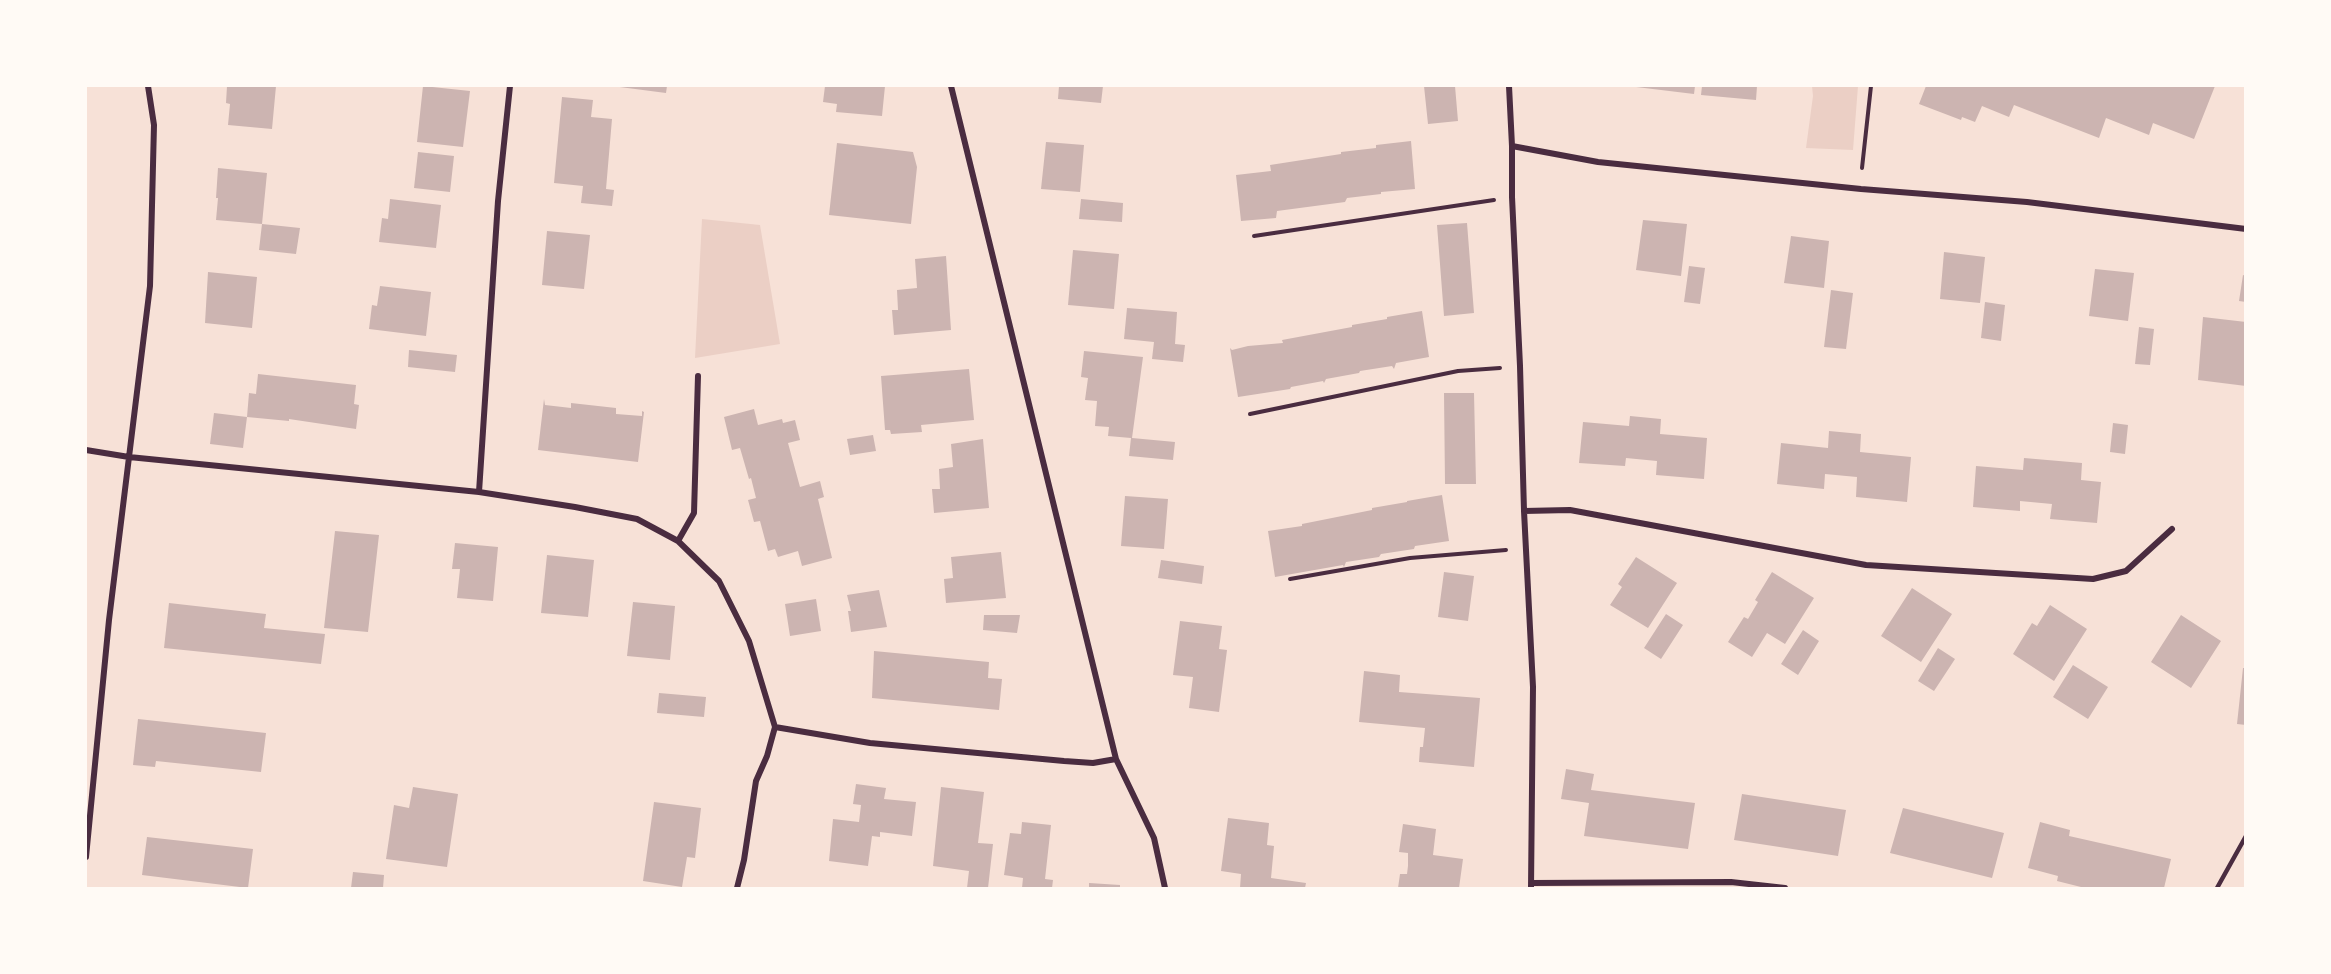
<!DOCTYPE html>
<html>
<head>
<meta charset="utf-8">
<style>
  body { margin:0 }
  #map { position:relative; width:2331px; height:974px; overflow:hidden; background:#f7e1d7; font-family:Lato,sans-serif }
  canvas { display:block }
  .frame { position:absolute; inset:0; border:87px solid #fffaf5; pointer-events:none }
</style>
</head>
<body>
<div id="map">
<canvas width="2331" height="974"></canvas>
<div class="frame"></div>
</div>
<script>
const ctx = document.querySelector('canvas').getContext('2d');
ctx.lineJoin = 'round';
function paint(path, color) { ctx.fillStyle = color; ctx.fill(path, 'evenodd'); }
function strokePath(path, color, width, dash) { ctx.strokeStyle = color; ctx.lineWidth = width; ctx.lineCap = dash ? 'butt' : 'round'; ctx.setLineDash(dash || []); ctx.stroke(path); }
paint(new Path2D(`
  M1812,86H1858L1853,150L1806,148L1813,96Z
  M702,219L760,225L780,344L695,358Z`), '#ebcfc5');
paint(new Path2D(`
  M227,86H276L272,129L228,125L230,104L226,103Z
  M423,86L470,91L463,147L417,142Z
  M612,86H667L666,93Z
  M825,86H885L882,116L836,112L837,104L823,102Z
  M1059,86H1103L1101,103L1058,99Z
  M1424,86H1455L1458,121L1428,124Z
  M1628,86H1695L1694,94Z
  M1702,86H1757L1756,100L1701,95Z
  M1926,86H2215L2194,139L2153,123L2149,135L2106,118L2099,138L2014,105L2009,117L1982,106L1975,122L1962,117L1961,120L1919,104Z
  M562,97L593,100L591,117L612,119L606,189L614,190L612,206L581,203L583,186L554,183Z
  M1411,141L1415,189L1381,192V194L1347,198L1345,202L1277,211L1276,218L1241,221L1236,175L1271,171L1270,165L1341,154V152L1376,148V145Z
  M1046,142L1084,145L1080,192L1041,189Z
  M837,143L913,152L917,167L911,224L829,215Z
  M418,152L454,156L450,192L414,188Z
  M218,168L267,173L262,224L216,220L218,198H216Z
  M390,199L441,205L436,248L379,242L382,218L388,219Z
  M1081,199L1123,203L1122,222L1079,219Z
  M1643,220L1687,224L1681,276L1636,270Z
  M1467,223L1474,313L1444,316L1437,225Z
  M262,224L300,228L296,254L259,250Z
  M547,231L590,235L584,289L542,285Z
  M1791,236L1829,241L1824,288L1784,283Z
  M1073,250L1119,254L1114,309L1068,305Z
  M1944,252L1985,257L1980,303L1940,299Z
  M946,256L951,330L894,335L892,310H898L897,290L917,288L915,259Z
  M1689,266L1705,268L1700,304L1684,302Z
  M2095,269L2134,273L2128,321L2089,316Z
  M208,272L257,277L252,328L205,323Z
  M2243,275L2246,276V302L2239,301Z
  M380,286L431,292L426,336L369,329L372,305L377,306Z
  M1831,290L1853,293L1846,349L1824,347Z
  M1985,302L2005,305L2001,341L1981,338Z
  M1127,308L1177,312L1175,344L1185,345L1183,362L1152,359L1154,342L1124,339Z
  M1422,311L1429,357L1396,363L1394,369L1392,366L1360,371L1359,373L1326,379L1324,383L1323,381L1291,387L1290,389L1238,397L1230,348L1232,350L1248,346L1283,343L1282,340L1352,327V325L1387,319V317Z
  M2203,317L2246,322V386L2198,380Z
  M2139,327L2154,329L2150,365L2135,364Z
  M409,350L457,355L455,372L408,367Z
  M1084,351L1143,357L1132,438L1175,442L1173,460L1129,456L1131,438L1108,436L1109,427L1095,426L1097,401L1085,400L1088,378L1081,377Z
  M969,369L974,420L921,425L922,432L891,434L890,430H885L881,376Z
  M258,374L356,385L354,404L359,405L356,429L289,419V421L247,417L249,393L256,394Z
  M1444,393H1474L1476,484H1445Z
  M544,399L545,405L571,408V403L616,408V414L642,416V411L644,412L638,462L538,450Z
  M754,409L758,425L782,419L783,423L795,420L800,440L788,443L800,487L820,481L824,497L818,499L832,558L802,566L798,551L778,557L775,549L768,551L760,521L754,522L748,500L756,498L751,478L749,479L740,448L732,450L724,417Z
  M214,413L247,417L243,448L210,444Z
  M1630,416L1661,419L1660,434L1707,438L1704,479L1656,475L1657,461L1626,458L1625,466L1579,463L1583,422L1629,426Z
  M2113,423L2128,425L2125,454L2110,452Z
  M1829,431L1861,434L1860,452L1911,457L1907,502L1856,497L1857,477L1825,474L1824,489L1777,484L1781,443L1828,448Z
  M873,435L876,451L850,455L847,439Z
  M983,439L989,508L934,513L932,489H940L939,469L953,467L951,444Z
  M2024,458L2082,463L2081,480L2101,482L2097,523L2050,519L2052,504L2020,501V511L1973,507L1976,466L2023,470Z
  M1442,495L1449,541L1415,546L1414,549L1381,554L1379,557L1346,562L1344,567L1343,565L1275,577L1268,531L1302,526V524L1372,510V508L1407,502V501Z
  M1125,496L1168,499L1164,549L1121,546Z
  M335,531L379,535L368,632L324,628Z
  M455,543L498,547L493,601L457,598L460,569H452Z
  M1001,552L1006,598L946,603L944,579L953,578L951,557Z
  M547,555L594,560L588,617L541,613Z
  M1636,557L1677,583L1648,628L1610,605L1622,587L1618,584Z
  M1161,560L1204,566L1202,584L1158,578Z
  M1444,572L1474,576L1468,621L1438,617Z
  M1772,572L1814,598L1785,644L1767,633L1752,657L1728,642L1744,617L1748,619L1758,602L1755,600Z
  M1912,588L1952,614L1921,662L1881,636Z
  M879,590L887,627L851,632L848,611H851L847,595Z
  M816,599L821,631L790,636L785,604Z
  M633,602L675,606L670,660L627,656Z
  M169,603L266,614L264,628L325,634L321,664L164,648Z
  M2050,605L2087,629L2054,681L2013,654L2032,623L2037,626Z
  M1666,614L1683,625L1661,659L1644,648Z
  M984,615H1020L1017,633L983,630Z
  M2181,615L2221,641L2191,688L2151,662Z
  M1180,621L1222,626L1219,649L1227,650L1219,712L1189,708L1193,677L1173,675Z
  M1803,630L1819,641L1798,675L1781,664Z
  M1938,648L1955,659L1934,691L1918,681Z
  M874,651L989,662L988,678L1002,679L999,710L872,698Z
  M2073,665L2108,687L2088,719L2053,697Z
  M2243,668H2246V725L2237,724Z
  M1364,671L1400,675L1399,692L1480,698L1474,767L1419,762L1420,747H1423L1425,728L1359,722Z
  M659,693L706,697L704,717L657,713Z
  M138,719L266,733L261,772L156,761L155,767L133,765Z
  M1566,769L1594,774L1591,790L1695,803L1688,849L1584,836L1589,803L1561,799Z
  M856,784L886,788L884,799L916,802L912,836L880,832V837L872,836L868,866L829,861L833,819L859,822L861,805L853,804Z
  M413,787L458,794L447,867L386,859L394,805L409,808Z
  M941,787L984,792L978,843L993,844L988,888H967L969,871L933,866Z
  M1742,794L1846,810L1838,856L1734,840Z
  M654,802L701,808L695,858L687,857L682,887L643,881Z
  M1903,808L2004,833L1992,878L1890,853Z
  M1228,818L1269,823L1267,845L1274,846L1271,878L1306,883L1305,888H1240L1241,874L1221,871Z
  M1022,822L1051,825L1045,879L1053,880L1052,888H1022L1023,878L1004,875L1010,833L1021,834Z
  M2040,822L2070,830L2069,836L2171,859L2164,888H2085L2057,881L2058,876L2028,868Z
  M1403,824L1436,829L1433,855L1463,859L1459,888H1398L1400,874H1407L1408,866V853L1399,852Z
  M147,837L253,849L248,888L142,875Z
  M353,872L384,875L383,888H351Z
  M1089,883L1120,885V888H1089Z`), '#ccb4b1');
strokePath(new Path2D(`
  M1862,168L1871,86
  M1254,236L1494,200
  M1250,414L1458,371L1500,368
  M1290,579L1410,558L1506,550`), '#4a2c40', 4);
strokePath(new Path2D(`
  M2217,888L2246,836`), '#4a2c40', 4.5);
strokePath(new Path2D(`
  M951,86L1116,759L1154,838L1165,888
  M1509,86L1512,146V197L1520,366L1524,511L1533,687L1531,888
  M1512,146L1598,162L1861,189L2027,202L2246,229
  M86,450L129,457L479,492L575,507L637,519L678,541L719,581L749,641L775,727L767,756L756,781L744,860L737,888
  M479,492L498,201L510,86
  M1524,511L1570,510L1866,565L2093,579L2126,571L2172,529
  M678,541L694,513L698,376
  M775,727L870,743L1064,761L1093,763L1116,759
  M86,857L109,620L150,286L154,125L148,86
  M1531,883L1731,882L1785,888`), '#4a2c40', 6);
</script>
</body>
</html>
